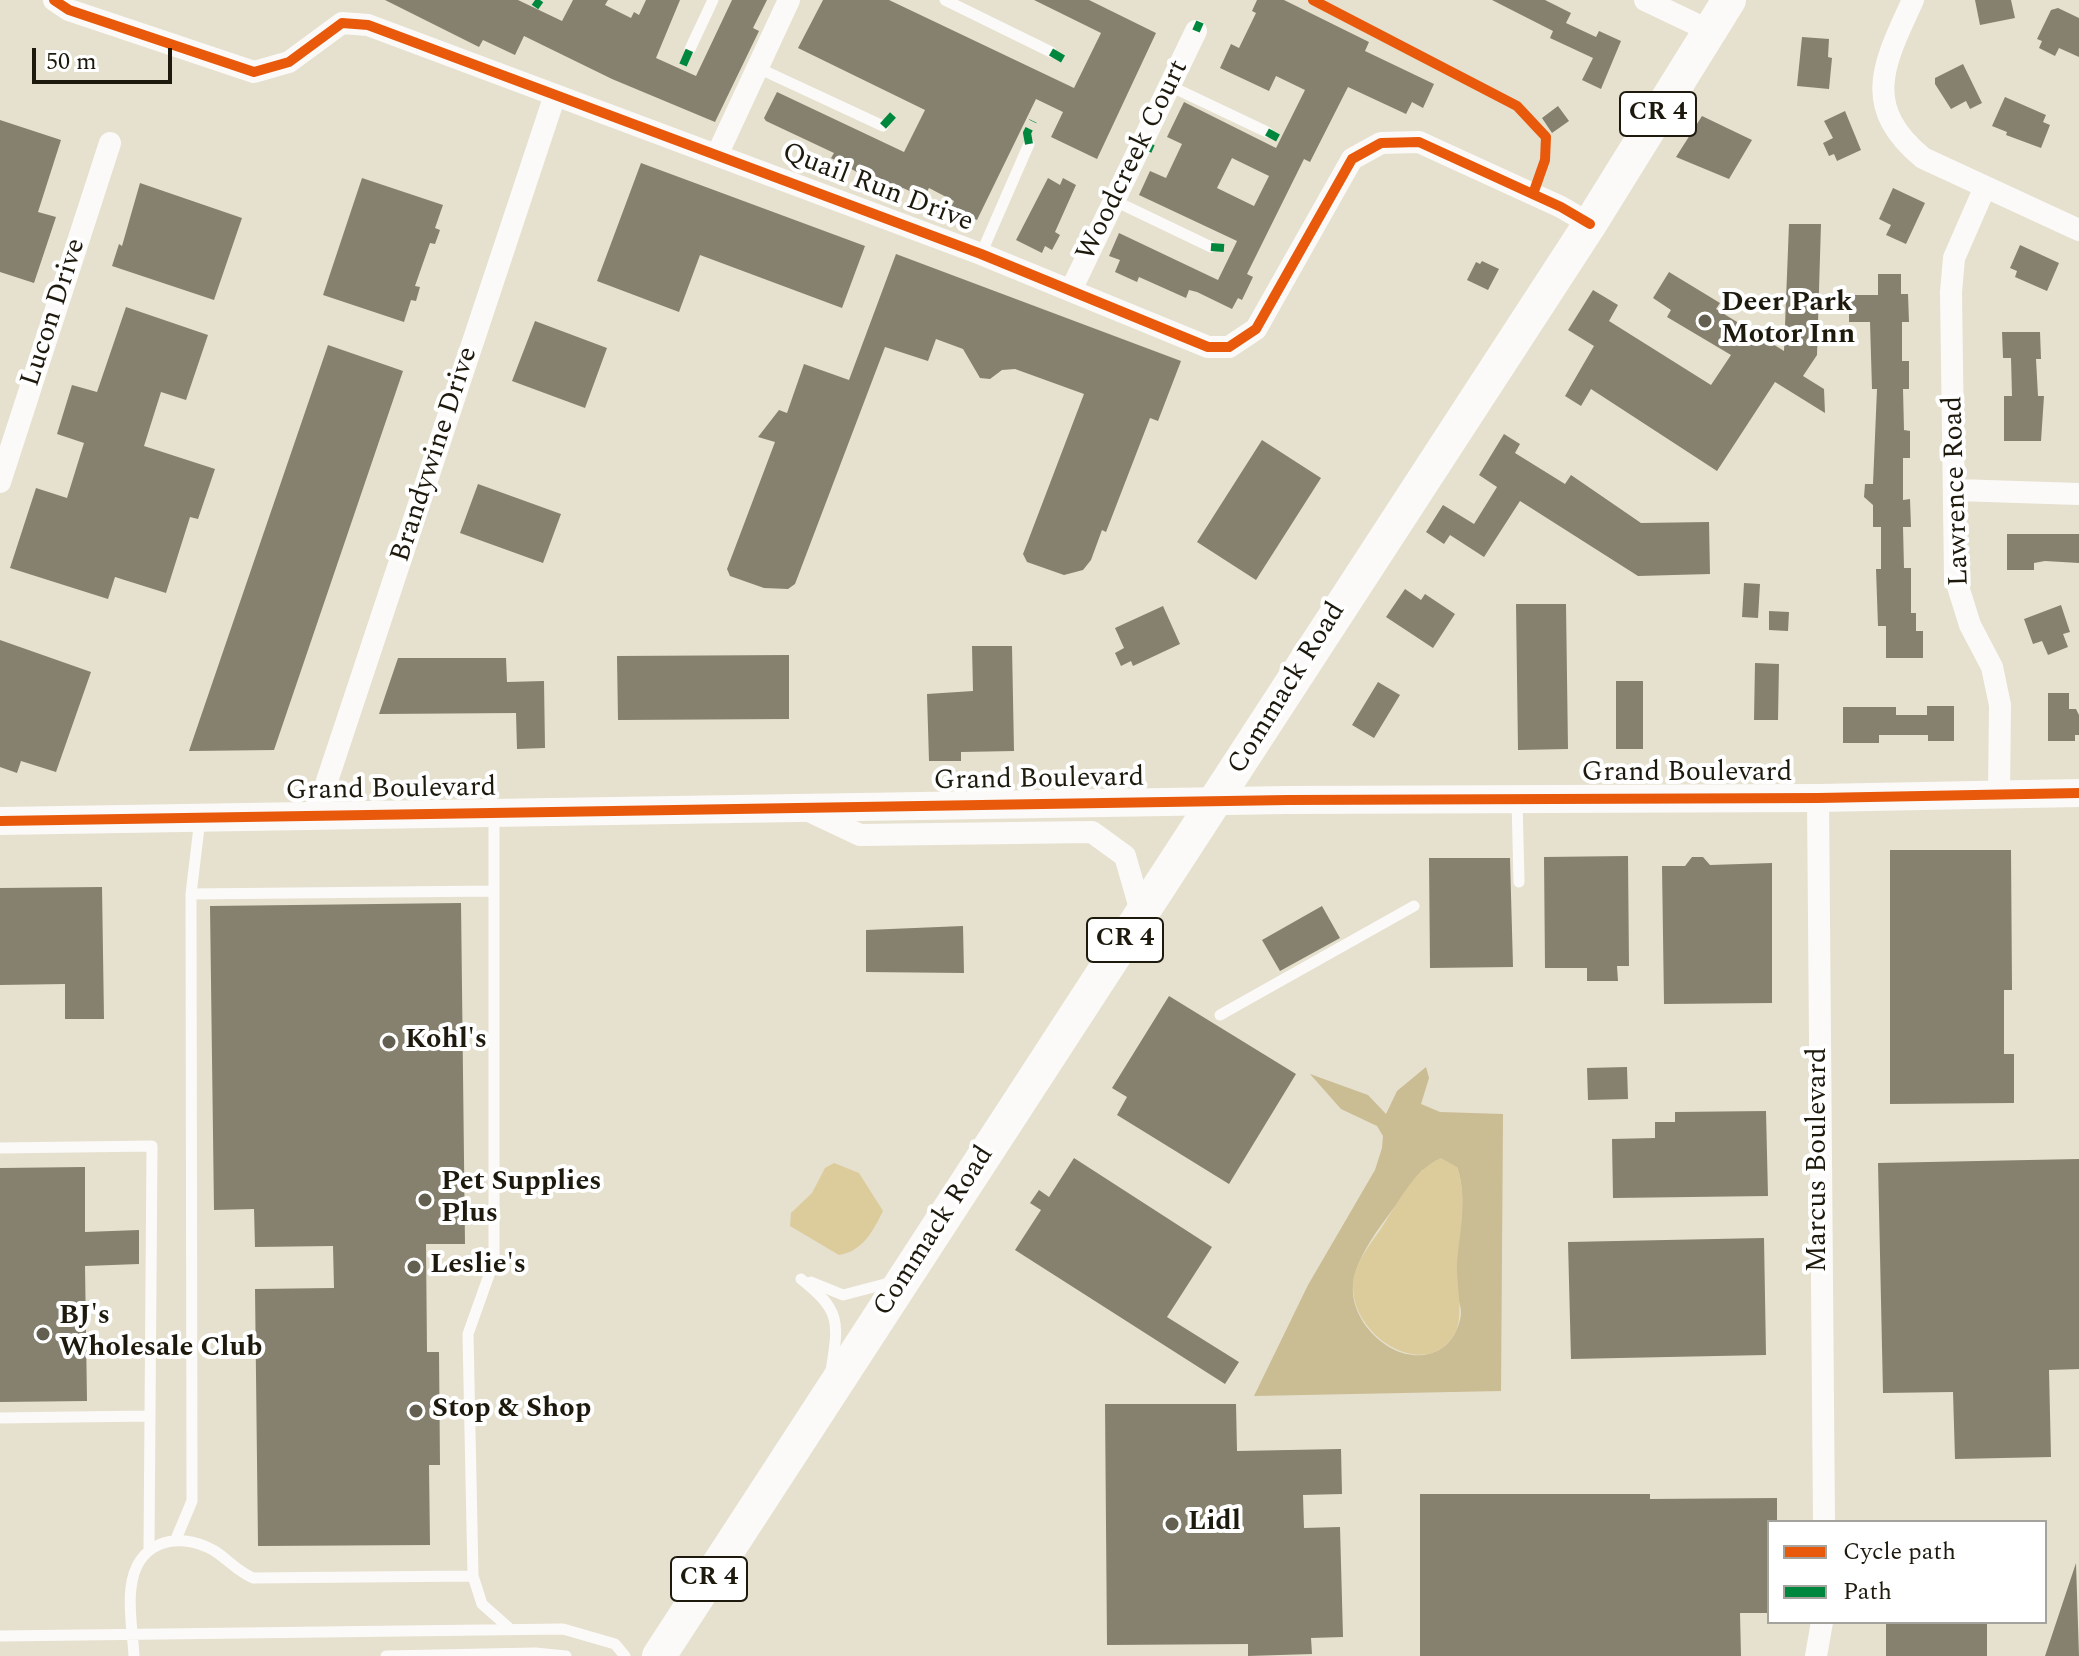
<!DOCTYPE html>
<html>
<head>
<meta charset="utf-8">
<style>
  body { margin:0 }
  #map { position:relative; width:2079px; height:1656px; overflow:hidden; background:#e6e0ce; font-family:Spectral,serif }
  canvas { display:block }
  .legend { position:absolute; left:1767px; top:1520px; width:280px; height:104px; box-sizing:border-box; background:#fff; border:2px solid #a5a39e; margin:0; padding:10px 14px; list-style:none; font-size:24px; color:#1d190d }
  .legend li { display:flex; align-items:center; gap:16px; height:40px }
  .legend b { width:40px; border:2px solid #a5a39e }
  .scale { position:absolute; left:32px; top:48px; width:140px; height:36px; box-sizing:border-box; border:4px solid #1d190d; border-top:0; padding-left:10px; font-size:24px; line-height:28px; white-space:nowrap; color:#1d190d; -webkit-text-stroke:6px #fff; paint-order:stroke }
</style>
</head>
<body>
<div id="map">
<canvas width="2079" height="1656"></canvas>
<ul class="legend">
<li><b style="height:10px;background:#e8590c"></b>Cycle path</li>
<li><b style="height:10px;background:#00873e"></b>Path</li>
</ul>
<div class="scale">50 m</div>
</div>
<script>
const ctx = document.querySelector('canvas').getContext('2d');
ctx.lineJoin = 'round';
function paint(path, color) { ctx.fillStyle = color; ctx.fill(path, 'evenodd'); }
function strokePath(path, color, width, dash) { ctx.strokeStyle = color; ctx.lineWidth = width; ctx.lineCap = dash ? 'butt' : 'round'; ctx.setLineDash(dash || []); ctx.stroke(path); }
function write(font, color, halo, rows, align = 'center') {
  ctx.font = font + ' Spectral,serif'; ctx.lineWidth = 8; ctx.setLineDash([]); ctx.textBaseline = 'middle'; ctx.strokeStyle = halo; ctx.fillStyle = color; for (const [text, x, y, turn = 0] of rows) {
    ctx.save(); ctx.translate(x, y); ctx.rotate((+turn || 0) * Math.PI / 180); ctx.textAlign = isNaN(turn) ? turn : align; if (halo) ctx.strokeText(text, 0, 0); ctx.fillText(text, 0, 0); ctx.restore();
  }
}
paint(new Path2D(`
  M1426,1067L1429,1078L1421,1104L1440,1112L1503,1114L1501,1391L1254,1396L1308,1285L1375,1170L1382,1148L1383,1136L1377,1126L1341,1109L1310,1074L1368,1095L1386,1114L1397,1091ZM1457,1167C1471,1208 1452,1246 1456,1288C1456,1296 1461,1304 1461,1312C1461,1323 1454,1338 1446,1345C1407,1377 1349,1328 1353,1285C1356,1248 1402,1201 1422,1170Z`), '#cabc93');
paint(new Path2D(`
  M1441,1158L1457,1167C1468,1199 1460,1229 1457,1263C1456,1286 1465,1317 1454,1335C1425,1382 1352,1337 1353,1286C1353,1264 1371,1244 1382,1227C1398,1203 1414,1169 1441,1158Z
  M834,1163L859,1173L883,1211C873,1231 863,1251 839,1255L790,1226L791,1213L812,1193L825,1168Z`), '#dccc9c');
paint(new Path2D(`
  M385,0H518L562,21L573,0H608L605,5L631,18L634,12L639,15L646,0H680L656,58L696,76L732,0H767L753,28L759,31L715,122L612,79L524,36L515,55L483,40L479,47Z
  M823,0H889L1074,88L1101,33L1034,0H1089L1156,33L1097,159L1051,137L1063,112L1036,99L977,220L951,207L954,201L929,188L925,195L913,189L912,192L903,188L901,192L868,174L866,177L831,158L834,153L766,121L764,118L777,92L904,152L925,110L798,48Z
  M1257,0H1284L1369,42L1365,51L1434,84L1423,108L1412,102L1406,114L1348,87L1310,162L1304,159L1247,274L1253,277L1242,300L1238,298L1232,309L1197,292L1189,290L1186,298L1139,277L1137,282L1115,272L1120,260L1109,256L1119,233L1218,280L1237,241L1139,195L1150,171L1166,178L1182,144L1167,137L1184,102L1276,148L1305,90L1276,76L1269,91L1220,68L1231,44L1239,48L1256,13L1252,11ZM1232,158L1269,176L1254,206L1217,188Z
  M1492,0H1545L1571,13L1566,23L1596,37L1599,31L1621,41L1601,89L1582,80L1593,58L1550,38L1553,31Z
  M1975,0H2011L2015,18L1980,25Z
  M2058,8L2079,18V57L2059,48L2055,56L2039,48L2042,41L2037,39L2051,10Z
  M1802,37L1829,39L1828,57L1832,58L1829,89L1797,86Z
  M1963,64L1982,103L1970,109L1966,101L1951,109L1935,84V78Z
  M2005,97L2046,115L2043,122L2050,125L2041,148L2006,135L2007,132L1992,126Z
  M1558,106L1569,121L1552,133L1542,118Z
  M1845,111L1861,150L1837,161L1834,154L1829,156L1823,143L1833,138L1824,121Z
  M1702,116L1752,140L1729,179L1676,157Z
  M0,120L61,140L38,212L56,217L34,283L0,272Z
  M641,163L865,246L842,308L700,255L679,312L597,281Z
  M362,178L443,205L435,228L440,230L435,244L430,243L415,286L420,287L416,301L411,300L404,322L323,295Z
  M1048,178L1060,185L1063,178L1076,185L1055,232L1060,235L1052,250L1045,246L1042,253L1016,240Z
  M140,183L242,218L214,300L112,266L119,244L122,246Z
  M1893,188L1925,203L1906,244L1886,235L1891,225L1879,219Z
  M1789,224H1821L1817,355L1803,376L1824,389L1825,413L1775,382L1717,471L1591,389L1581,406L1565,396L1594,346L1568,330L1593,290L1618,305L1609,321L1711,385L1731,355L1667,317L1671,310L1653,298L1669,272L1720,303L1716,309L1784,351Z
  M2020,245L2059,263L2047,291L2015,277L2017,271L2010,268Z
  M896,254L1181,361L1158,421L1150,418L1106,532L1102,530L1091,560L1083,570L1064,575L1027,562L1023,554L1084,394L1015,369L1002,370L990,379L980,378L963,349L936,339L928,361L885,347L795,584L788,589L764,588L730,576L727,569L775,442L758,437L779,410L787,413L804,364L849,380Z
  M1482,261L1499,269L1488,290L1467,280L1476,262L1480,264Z
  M1878,274H1901V294H1908L1909,322H1902V361H1909V389H1903L1904,430L1910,431V458H1903V500L1910,499L1911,527H1903L1904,568H1911V613H1916V631H1923V658H1886V626H1878L1876,569H1881V527H1873V505L1864,497L1865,484H1873L1877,389H1872L1870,322H1849V295H1878Z
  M126,307L208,335L186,400L161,392L144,446L215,469L198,519L190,517L166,593L115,577L108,599L10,568L36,488L67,498L84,443L57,434L72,385L97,392Z
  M535,321L607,348L585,408L512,381Z
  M2002,332H2040L2041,359H2036L2038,396H2044L2041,441H2004V396H2012L2011,358H2003Z
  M328,345L403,371L274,750L189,751Z
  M1504,434L1520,444L1515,453L1565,484L1571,475L1641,523L1709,522L1710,574L1638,576L1520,501L1484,557L1450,535L1444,544L1426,532L1443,505L1474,524L1497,487L1479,475Z
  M1262,440L1321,478L1256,580L1197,542Z
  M478,484L561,514L543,563L460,533Z
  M2007,534H2079V563L2045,561L2034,563V570H2007Z
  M1744,583L1760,584L1758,618L1742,617Z
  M1405,589L1421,600L1425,594L1455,614L1433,648L1386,617Z
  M1516,604H1566L1568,749L1518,750Z
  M2061,605L2070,632L2063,634L2068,647L2048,655L2042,641L2033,644L2024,619Z
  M1163,606L1180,644L1133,666L1131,661L1121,666L1115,653L1124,648L1115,628Z
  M1769,611L1789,612L1788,631L1769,630Z
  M0,640L91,672L56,772L21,761L17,773L0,767Z
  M972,646H1012L1014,751L961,752V761H929L927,694L973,691Z
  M789,655V719L618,720L617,656Z
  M398,658H506L507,682L544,681L545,748L517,749L516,713L379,714Z
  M1755,663L1779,664L1778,720H1754Z
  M1616,681H1643V749H1616Z
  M1378,682L1400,695L1374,738L1352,725Z
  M2048,693H2069V709H2076L2079,715V735H2075V741H2048Z
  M1927,706H1954V741H1928V735H1879V743H1843V707H1896V715H1927Z
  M1890,850H2011L2012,990H2004V1054H2014V1103L1890,1104Z
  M1628,856L1629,966H1617L1618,981H1587V968H1545L1544,857Z
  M1692,857H1703L1710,865L1772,863V1003L1664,1004L1662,866H1685Z
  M1429,858H1510L1513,967L1430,968Z
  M102,887L104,1019H65V984L0,985V888Z
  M461,903L465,1244H426L427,1352H439L440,1465H429L430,1545L258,1546L255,1289L334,1288L333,1246L255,1247L254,1209L214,1210L210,906Z
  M1322,906L1340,938L1280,971L1262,940Z
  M963,926L964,973L866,972V930Z
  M1169,996L1296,1074L1229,1184L1117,1115L1127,1097L1112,1088Z
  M1627,1067L1628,1099L1588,1100L1587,1068Z
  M1766,1111L1768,1196L1613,1198L1612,1139L1655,1138V1122H1675V1112Z
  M1074,1158L1212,1247L1167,1317L1239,1362L1225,1384L1015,1250L1041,1210L1030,1203L1039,1190L1049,1197Z
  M2079,1159V1369L2049,1370L2051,1457L1955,1459L1953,1392L1883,1393L1878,1163Z
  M85,1167V1232L139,1230V1264L85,1266L87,1401L0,1402V1168Z
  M1764,1238L1766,1355L1571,1359L1568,1242Z
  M1105,1404H1236L1237,1451L1341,1449L1342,1494L1303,1495L1304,1528L1340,1527L1343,1637L1311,1638L1312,1654L1248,1656V1644L1107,1645Z
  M1420,1494H1650V1499L1777,1498V1522H1769V1613H1740L1741,1656H1420Z
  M2076,1563L2079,1656H2045Z
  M1886,1622H1987V1656H1886Z`), '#86806f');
strokePath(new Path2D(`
  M945,0L1051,52
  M690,49L713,0
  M756,67L883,126
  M1170,86L1267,132
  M1115,201L1211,247
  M981,254L1029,144
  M1517,799L1519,882
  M191,894L494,891
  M1220,1015L1414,906
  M0,1148L152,1146L149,1548
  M801,1279C841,1311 839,1321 831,1371
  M811,1282L843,1295L893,1282
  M0,1418L148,1416
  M176,1539L192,1501L191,894L200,819
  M473,1576L482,1604L508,1627
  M0,1636L563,1629L615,1644L625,1656
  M134,1656C133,1634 128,1609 131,1588C136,1542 176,1530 213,1550C228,1559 235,1570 253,1578L473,1576L468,1334L494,1261V815
  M386,1656L535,1653L566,1656`), '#fbfaf8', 11);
strokePath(new Path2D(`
  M54,0L69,10L254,72L289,62L342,23L368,25L981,254L1208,347H1229L1256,329L1352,159L1381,143L1419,142L1561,207L1590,224
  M1645,0L1710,31
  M1913,0C1884,63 1860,106 1923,158L2079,230
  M717,155L789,0
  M1985,187L1954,258L1951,292L1955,577L1970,625L1992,667L2000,705L1999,794
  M1071,290L1196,31
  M0,482L110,143
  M1956,490L2079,494
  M1818,798L1824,1522
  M807,810L860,835L1092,832L1125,856L1142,915
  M316,814L555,95
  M1816,1656L1822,1622`), '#fbfaf8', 22);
strokePath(new Path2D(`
  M0,821L1288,800L1818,798L2079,793`), '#fbfaf8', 28);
strokePath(new Path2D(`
  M659,1656L1590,224L1729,0`), '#fbfaf8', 34);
strokePath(new Path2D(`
  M535,7L540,0
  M1196,31L1200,22
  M1051,52L1063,59
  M683,65L690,49
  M883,126L893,115
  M1267,132L1278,138
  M1029,144L1027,133L1033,121
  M1142,144L1153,149
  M1211,247L1224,248`), '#00873e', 8, [16, 8]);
strokePath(new Path2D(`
  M54,0L69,10L254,72L289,62L342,23L368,25L981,254L1208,347H1229L1256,329L1352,159L1381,143L1419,142L1561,207L1590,224
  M1313,0L1517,106L1546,137L1545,160L1533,194
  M0,821L1288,800L1818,798L2079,793`), '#e8590c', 10);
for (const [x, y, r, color] of [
  [1705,321,8,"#635f51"],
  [389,1042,8,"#635f51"],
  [425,1200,8,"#635f51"],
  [414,1267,8,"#635f51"],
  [43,1334,8,"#635f51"],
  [416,1411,8,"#635f51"],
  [1172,1524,8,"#635f51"]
]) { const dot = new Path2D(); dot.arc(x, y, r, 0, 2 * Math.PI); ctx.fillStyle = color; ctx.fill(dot); strokePath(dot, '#fff', 3); }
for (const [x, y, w] of [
  [1658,114,76],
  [1125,940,76],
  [709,1579,76]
]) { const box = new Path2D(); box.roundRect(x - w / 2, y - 22, w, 44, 6); ctx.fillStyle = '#fff'; ctx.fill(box); strokePath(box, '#1d190d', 2); }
write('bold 26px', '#1d190d', null, [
  ["CR 4",1658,114],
  ["CR 4",1125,940],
  ["CR 4",709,1579]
]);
write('28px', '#1d190d', '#fff', [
  ["Woodcreek Court",1134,161,-64],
  ["Quail Run Drive",877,189,21],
  ["Lucon Drive",55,313,-72],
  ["Brandywine Drive",436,455,-72],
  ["Lawrence Road",1958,491,-92],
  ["Commack Road",1288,689,-58],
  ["Grand Boulevard",1687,775],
  ["Grand Boulevard",1039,781,-1],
  ["Grand Boulevard",391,791,-1],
  ["Marcus Boulevard",1820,1160,-90],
  ["Commack Road",935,1232,-57]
]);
write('bold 28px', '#1d190d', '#fff', [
  ["Deer Park",1721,305],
  ["Motor Inn",1721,337],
  ["Kohl's",405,1042],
  ["Pet Supplies",441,1184],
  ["Plus",441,1216],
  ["Leslie's",430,1267],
  ["BJ's",59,1318],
  ["Wholesale Club",59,1350],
  ["Stop & Shop",432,1411],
  ["Lidl",1188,1524]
], 'left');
</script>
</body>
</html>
